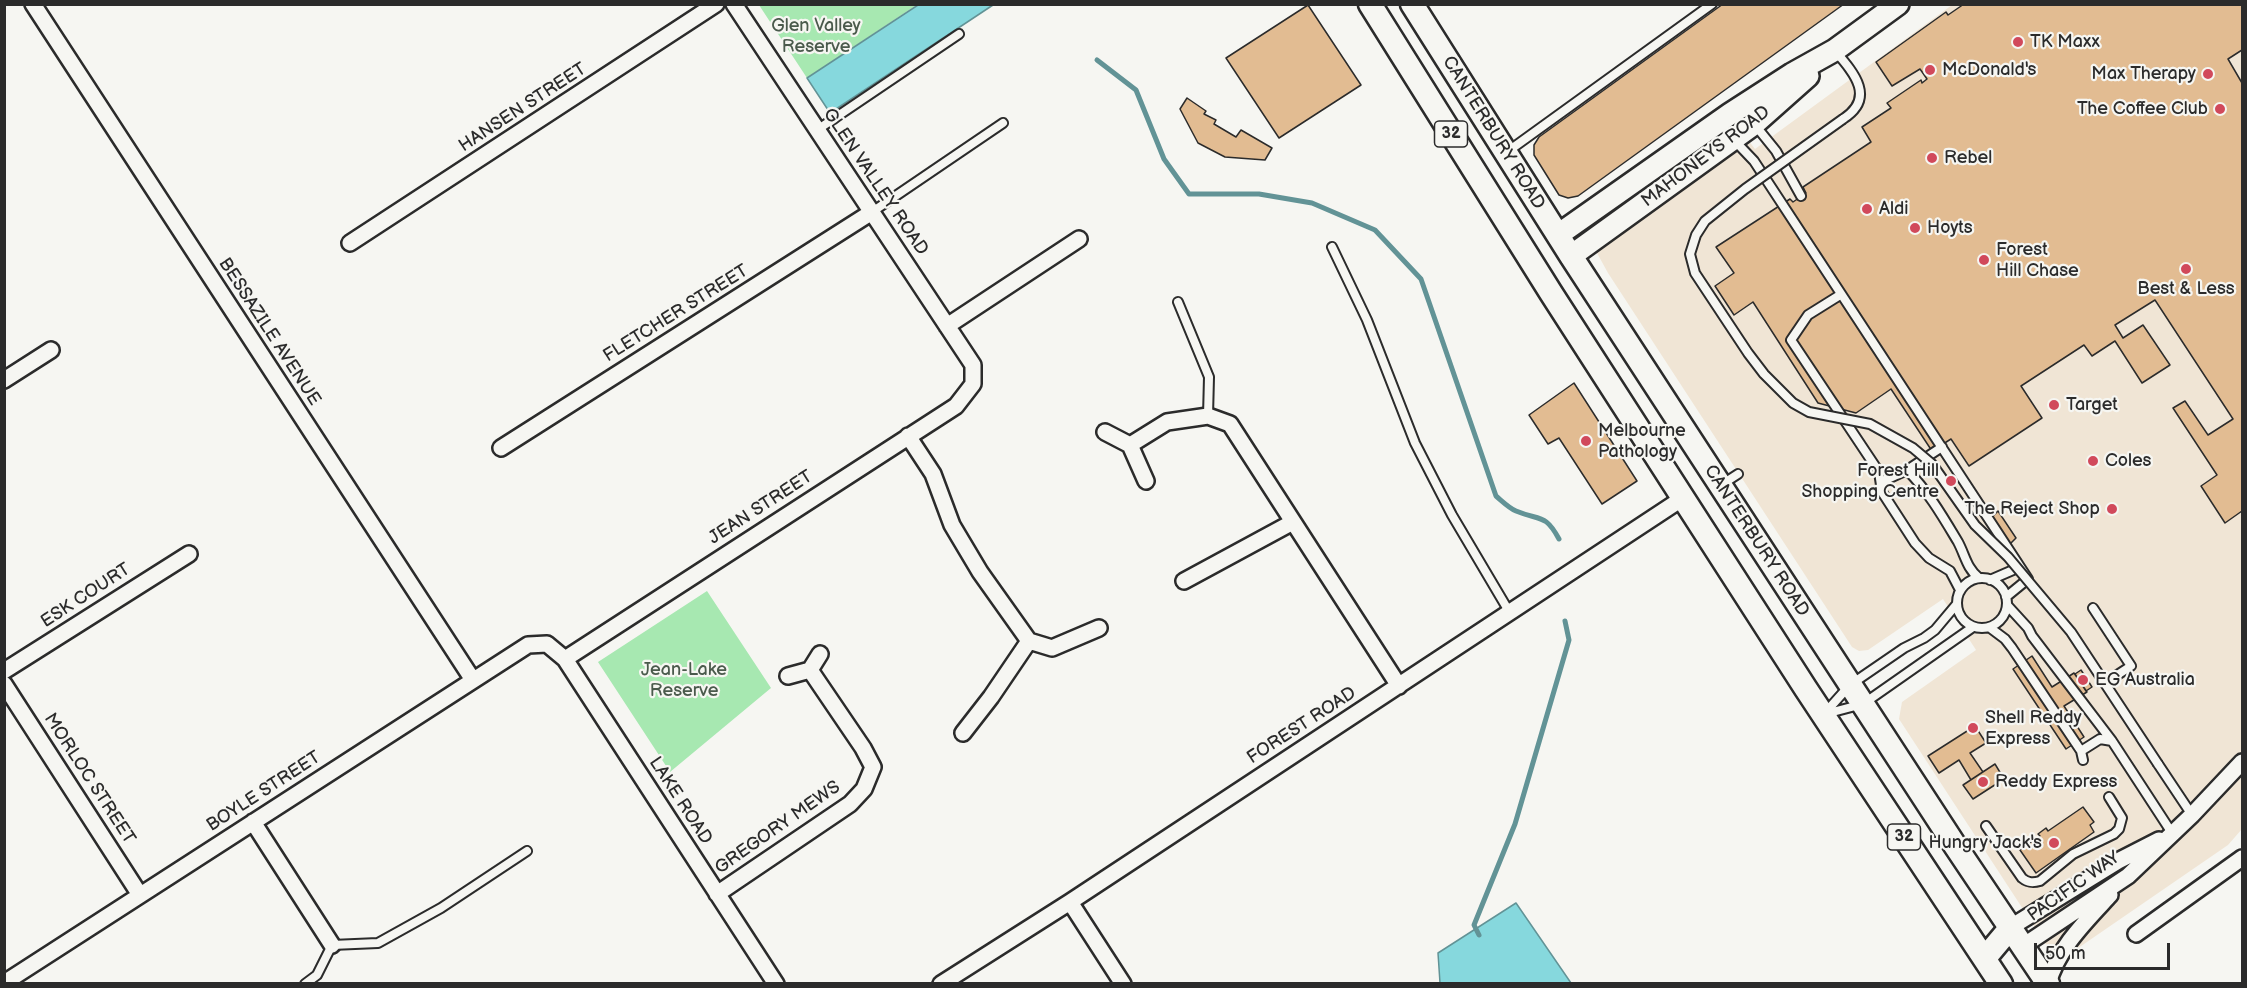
<!DOCTYPE html>
<html>
<head>
<meta charset="utf-8">
<style>
  body { margin:0 }
  #map { position:relative; width:2247px; height:988px; overflow:hidden; background:#f6f6f2; font-family:"Balsamiq Sans",sans-serif }
  canvas { display:block }
  .frame { position:absolute; inset:0; border:6px solid #2b2b2b; pointer-events:none }
  .scale { position:absolute; left:2034px; top:943px; width:136px; height:27px; box-sizing:border-box; border:3px solid #2b2b2b; border-top:0; padding-left:8px; font-size:18px; line-height:21px; white-space:nowrap; color:#2b2b2b; -webkit-text-stroke:4px #f6f6f2; paint-order:stroke }
</style>
</head>
<body>
<div id="map">
<canvas width="2247" height="988"></canvas>
<div class="frame"></div>
<div class="scale">50 m</div>
</div>
<script>
const ctx = document.querySelector('canvas').getContext('2d');
ctx.lineJoin = 'round';
function paint(path, color) { ctx.fillStyle = color; ctx.fill(path, 'evenodd'); }
function strokePath(path, color, width, dash) { ctx.strokeStyle = color; ctx.lineWidth = width; ctx.lineCap = dash ? 'butt' : 'round'; ctx.setLineDash(dash || []); ctx.stroke(path); }
function write(font, color, halo, rows, align = 'center') {
  ctx.font = font + ' "Balsamiq Sans",sans-serif'; ctx.lineWidth = 4.5; ctx.setLineDash([]); ctx.textBaseline = 'middle'; ctx.strokeStyle = halo; ctx.fillStyle = color; for (const [text, x, y, turn = 0] of rows) {
    ctx.save(); ctx.translate(x, y); ctx.rotate((+turn || 0) * Math.PI / 180); ctx.textAlign = isNaN(turn) ? turn : align; if (halo) ctx.strokeText(text, 0, 0); ctx.fillText(text, 0, 0); ctx.restore();
  }
}
paint(new Path2D(`
  M1952,5H2242V829L2228,845L2068,955L2051,952L1899,719L1902,702L1976,650L1943,599L1868,650L1859,651L1852,647L1608,273L1597,253L1598,248L1745,136L1755,149Z`), '#f0e5d5');
paint(new Path2D(`
  M918,4L807,78L759,5Z
  M707,591L771,688L670,772L598,662Z`), '#a7e8b1');
const water = new Path2D(`
  M918,5H993L830,113L807,78Z
  M1516,903L1571,983H1440L1438,953Z`);
paint(water, '#86d8dd');
strokePath(water, '#629396', 1.5);
strokePath(new Path2D(`
  M1097,60L1136,90L1164,159L1189,194H1259L1312,203L1375,230L1421,279L1496,496C1502,501 1509,508 1516,511C1540,521 1545,513 1559,539
  M1479,935L1474,925L1515,824L1569,640L1565,621`), '#629396', 5);
const building = new Path2D(`
  M1723,4H1844L1578,196L1568,198L1559,195L1534,155V145L1539,137Z
  M1964,4H2242V50L2228,59L2242,83V511L2225,523L2201,486L2217,475L2173,408L2185,401L2208,435L2233,419L2155,300L2115,325L2123,338L2143,325L2170,365L2142,383L2115,341L2092,356L2084,345L2021,386L2042,418L1969,466L1951,439L1932,451L1891,389L1856,413L1818,403L1753,302L1734,315L1715,286L1734,273L1716,247L1790,199L1793,202L1806,193L1803,187L1871,142L1862,127L1891,108L1887,103L1921,80L1922,83L1927,79L1920,69L1892,86L1876,62L1946,12L1948,15Z
  M1308,5L1361,85L1279,138L1226,58Z
  M1187,98L1206,111L1204,114L1216,120L1214,124L1236,137L1241,130L1272,148L1265,160L1225,157L1198,143L1180,109Z
  M1574,383L1637,481L1602,504L1559,438L1548,444L1529,415Z
  M1998,511L2016,538L2007,547L1990,519Z
  M2032,656L2052,687L2074,673L2087,692L2064,706L2084,737L2066,749L2013,669Z
  M2081,670L2092,687L2086,691L2075,674Z
  M1975,726L1986,743L1970,753L1983,772L1971,780L1959,760L1939,773L1928,756Z
  M1995,764L2004,779L1973,799L1963,785Z
  M2083,807L2094,822L2090,825L2094,832L2036,873L2020,850L2040,836L2038,834L2046,828L2048,831Z`);
paint(building, '#e2bc92');
strokePath(building, '#2b2b2b', 1.5);
const service = new Path2D(`
  M1836,52C1854,73 1876,98 1843,119
  M1755,125L1776,151L1801,196
  M817,130L959,34
  M1734,140L1754,161L2028,579L2006,597
  M1507,152L1712,4
  M872,212L1003,123
  M1332,247L1367,320L1415,443L1452,515L1510,613
  M1840,295L1808,315L1791,340L1879,472L1882,492L1915,543L1929,558L1950,571L1960,590
  M1178,302L1209,377L1208,416
  M1907,470C1928,491 1943,517 1958,542C1965,555 1967,569 1979,578
  M1881,482L1907,470L1942,447
  M1721,485L1738,474
  M1957 603a25 25 0 1 1 50 0a25 25 0 1 1-50 0Z
  M1990,580L2020,567
  M2007,605L2028,628L2032,636L2112,741
  M2093,608L2131,666L2105,683
  M1989,627L2005,639L2012,648L2081,751
  M1824,714L1850,685L1904,648L1924,638L1935,630L1956,605
  M1825,714L1863,704L1973,627
  M2083,760L2081,751L2100,739L2112,741L2172,833
  M2158,764L2192,815
  M1986,826L2022,878C2028,883 2033,883 2040,881L2073,854L2114,834L2119,829L2122,818L2109,797
  M305,984L317,975L332,945L378,943L441,908L527,851`);
const minor = new Path2D(`
  M33,4L473,680
  M350,243L716,4
  M947,326L1079,239
  M4,380L51,350
  M1105,432L1130,445L1146,481
  M908,436L933,474L952,525L980,572L1029,641
  M1130,445L1167,422L1208,416L1230,424L1399,686
  M501,448L872,212
  M1184,581L1293,522
  M565,659L956,406L973,384V365L734,4
  M4,671L189,554
  M788,676L810,670L820,654
  M4,684L140,895
  M963,733L991,697L1029,641L1052,648L1099,628
  M253,822L332,945
  M717,894L850,804L864,789L873,767L863,748L810,670
  M1070,902L1123,984
  M2011,927L2118,861L2159,840
  M2136,934L2242,858
  M2023,946L2128,876L2192,815L2242,762
  M4,983L528,645L547,644L565,659L776,984
  M941,984L1070,902L1683,498
  M2048,984C2057,949 2086,921 2110,895`);
const secondary = new Path2D(`
  M1558,235L1730,114L1792,74L1835,50L1898,4
  M1571,256L1754,124L1808,76`);
const primary = new Path2D(`
  M1370,4L1551,293L1806,689L2001,984
  M1412,4L1571,256L1956,847L2048,984
  M1985,958L2011,927`);
strokePath(service, '#2b2b2b', 12);
strokePath(minor, '#2b2b2b', 20);
strokePath(secondary, '#2b2b2b', 26);
strokePath(primary, '#2b2b2b', 27);
strokePath(service, '#f6f6f2', 8);
strokePath(minor, '#f6f6f2', 15);
strokePath(secondary, '#f6f6f2', 21);
strokePath(primary, '#f6f6f2', 22);
const serviceBridge = new Path2D(`
  M1843,119L1745,189L1705,221L1696,235L1690,254L1695,273L1748,353L1764,374L1793,403L1809,412L1870,424L1913,448L1932,464L1975,525L2008,557L2071,632L2158,764`);
strokePath(serviceBridge, '#2b2b2b', 12, []);
strokePath(serviceBridge, '#f6f6f2', 8);
for (const [x, y, r, color] of [
  [2018,42,6,"#d1495b"],
  [1930,70,6,"#d1495b"],
  [2208,74,6,"#d1495b"],
  [2220,109,6,"#d1495b"],
  [1932,158,6,"#d1495b"],
  [1867,209,6,"#d1495b"],
  [1915,228,6,"#d1495b"],
  [1984,260,6,"#d1495b"],
  [2186,269,6,"#d1495b"],
  [2054,405,6,"#d1495b"],
  [1586,441,6,"#d1495b"],
  [2093,461,6,"#d1495b"],
  [1951,481,6,"#d1495b"],
  [2112,509,6,"#d1495b"],
  [2083,680,6,"#d1495b"],
  [1973,728,6,"#d1495b"],
  [1983,782,6,"#d1495b"],
  [2054,843,6,"#d1495b"]
]) { const dot = new Path2D(); dot.arc(x, y, r, 0, 2 * Math.PI); ctx.fillStyle = color; ctx.fill(dot); strokePath(dot, '#f6f6f2', 2); }
for (const [x, y, w] of [
  [1451,134,33],
  [1904,837,33]
]) { const box = new Path2D(); box.roundRect(x - w / 2, y - 13, w, 26, 4.5); ctx.fillStyle = '#f6f6f2'; ctx.fill(box); strokePath(box, '#2b2b2b', 1.5); }
write('bold 16px', '#2b2b2b', null, [
  ["32",1451,134],
  ["32",1904,837]
]);
write('18px', '#4a5a4c', '#f6f6f2', [
  ["Glen Valley",816,26],
  ["Reserve",816,47],
  ["Jean-Lake",684,670],
  ["Reserve",684,691]
]);
write('18px', '#2b2b2b', '#f6f6f2', [
  ["TK Maxx",2030,42],
  ["McDonald's",1942,70],
  ["Max Therapy",2196,74,"right"],
  ["The Coffee Club",2208,109,"right"],
  ["Rebel",1944,158],
  ["Aldi",1879,209],
  ["Hoyts",1927,228],
  ["Forest",1996,250],
  ["Hill Chase",1996,271],
  ["Best & Less",2186,289,"center"],
  ["Target",2066,405],
  ["Melbourne",1598,431],
  ["Pathology",1598,452],
  ["Coles",2105,461],
  ["Forest Hill",1939,471,"right"],
  ["Shopping Centre",1939,492,"right"],
  ["The Reject Shop",2100,509,"right"],
  ["EG Australia",2095,680],
  ["Shell Reddy",1985,718],
  ["Express",1985,739],
  ["Reddy Express",1995,782],
  ["Hungry Jack's",2042,843,"right"]
], 'left');
write('18px', '#2b2b2b', '#f6f6f2', [
  ["HANSEN STREET",523,108,-33],
  ["CANTERBURY ROAD",1493,133,58],
  ["MAHONEYS ROAD",1706,157,-37],
  ["GLEN VALLEY ROAD",875,182,56],
  ["FLETCHER STREET",676,314,-32],
  ["BESSAZILE AVENUE",269,332,57],
  ["JEAN STREET",761,508,-33],
  ["CANTERBURY ROAD",1756,541,57],
  ["ESK COURT",86,596,-33],
  ["FOREST ROAD",1302,726,-33],
  ["MORLOC STREET",89,779,57],
  ["BOYLE STREET",264,792,-33],
  ["LAKE ROAD",680,801,57],
  ["GREGORY MEWS",778,828,-35],
  ["PACIFIC WAY",2074,887,-35]
]);
</script>
</body>
</html>
